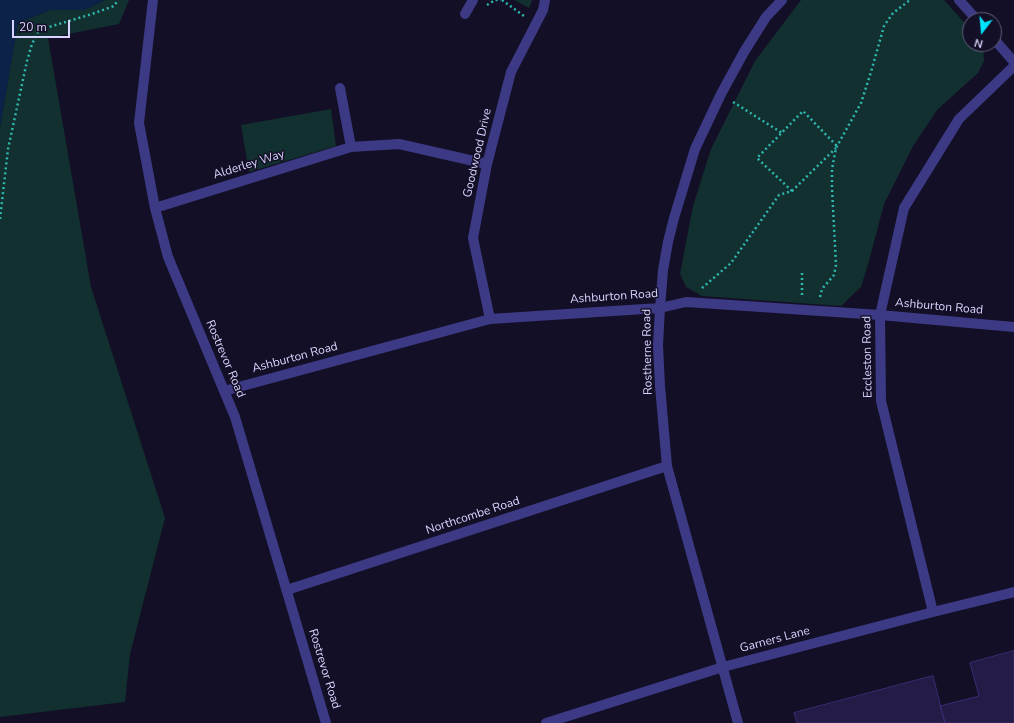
<!DOCTYPE html>
<html>
<head>
<meta charset="utf-8">
<style>
  body { margin:0 }
  #map { position:relative; width:1014px; height:723px; overflow:hidden; background:#130f26; font-family:"Nunito Sans",sans-serif }
  canvas { display:block }
  .north { position:absolute; left:962px; top:12px; width:40px; height:40px; box-sizing:border-box; background:#130f26; border:1px solid #625e7d; border-radius:50%; rotate:196deg; font-size:11px; font-weight:700; line-height:16px; text-align:center; color:#d9d4ff }
  .north::after { content:''; display:block; margin:auto; width:14px; height:18px; background:#00e5ff; clip-path:polygon(50% 0,100% 100%,50% 72%,0 100%) }
  .scale { position:absolute; left:12px; top:20px; width:58px; height:18px; box-sizing:border-box; border:2px solid #d9d4ff; border-top:0; padding-left:5px; font-size:12px; line-height:14px; white-space:nowrap; color:#d9d4ff; -webkit-text-stroke:3px #130f26; paint-order:stroke }
</style>
</head>
<body>
<div id="map">
<canvas width="1014" height="723"></canvas>
<div class="north">N</div>
<div class="scale">20 m</div>
</div>
<script>
const ctx = document.querySelector('canvas').getContext('2d');
ctx.lineJoin = 'round';
function paint(path, color) { ctx.fillStyle = color; ctx.fill(path, 'evenodd'); }
function strokePath(path, color, width, dash) { ctx.strokeStyle = color; ctx.lineWidth = width; ctx.lineCap = dash ? 'butt' : 'round'; ctx.setLineDash(dash || []); ctx.stroke(path); }
function write(font, color, halo, rows, align = 'center') {
  ctx.font = font + ' "Nunito Sans",sans-serif'; ctx.lineWidth = 3; ctx.setLineDash([]); ctx.textBaseline = 'middle'; ctx.strokeStyle = halo; ctx.fillStyle = color; for (const [text, x, y, turn = 0] of rows) {
    ctx.save(); ctx.translate(x, y); ctx.rotate((+turn || 0) * Math.PI / 180); ctx.textAlign = isNaN(turn) ? turn : align; if (halo) ctx.strokeText(text, 0, 0); ctx.fillText(text, 0, 0); ctx.restore();
  }
}
paint(new Path2D(`
  M105,0H129L119,24L48,38L91,287L165,518L130,654L125,702L0,717V127L18,23L50,10H84Z
  M514,0H532L529,8Z
  M801,0H944L970,29V44H983L984,61L978,73L938,109L913,146L884,204L869,261L861,287L841,306L702,296L686,287L680,274L693,206L711,149L755,61Z
  M331,109L336,146L249,172L241,125Z`), '#12302f');
paint(new Path2D(`
  M0,0H105L84,10H50L18,23L0,127Z`), '#0c2248');
const building = new Path2D(`
  M1014,651V723H945L940,706L979,696L970,663Z
  M933,676L945,723H797L794,713Z`);
paint(building, '#241b47');
strokePath(building, '#3b2d73', 1);
strokePath(new Path2D(`
  M502,0L524,16
  M487,5L495,0H501
  M733,102L782,133
  M792,191L757,158L803,111L837,146
  M0,219L8,149L27,61L32,44L39,30L92,14L114,6L118,0
  M702,288L731,263L779,195L792,191L836,148
  M802,295V272
  M820,297L822,289L834,275L836,265L832,188V169L836,148L861,103L871,72L884,26L893,13L910,0`), '#2fb8b0', 2.5, [2, 3]);
strokePath(new Path2D(`
  M153,0L139,123L155,208L168,257L235,417L326,723
  M959,0L977,20
  M465,14L473,0
  M994,39L1014,62
  M340,88L351,147
  M155,208L351,147L399,144L487,164
  M490,319L473,238L487,164L511,72L543,10L545,0
  M224,391L490,319L660,308L686,302L880,315L1014,327
  M287,590L667,466
  M933,612L881,401L880,315L904,208L959,119L1014,66
  M546,723L723,667L933,612L1014,592
  M738,723L667,466L660,386L658,345L660,308L663,270L668,242L674,218L695,149L721,94L744,52L766,17L782,0`), '#3d3a85', 10);
write('12px', '#d9d4ff', '#130f26', [
  ["Goodwood Drive",478,153,-77],
  ["Alderley Way",249,165,-17],
  ["Ashburton Road",614,297,-4],
  ["Ashburton Road",939,307,5],
  ["Rostherne Road",648,352,-91],
  ["Eccleston Road",868,357,-91],
  ["Ashburton Road",295,358,-15],
  ["Rostrevor Road",225,359,67],
  ["Northcombe Road",473,516,-18],
  ["Garners Lane",775,640,-15],
  ["Rostrevor Road",324,669,73]
]);
</script>
</body>
</html>
